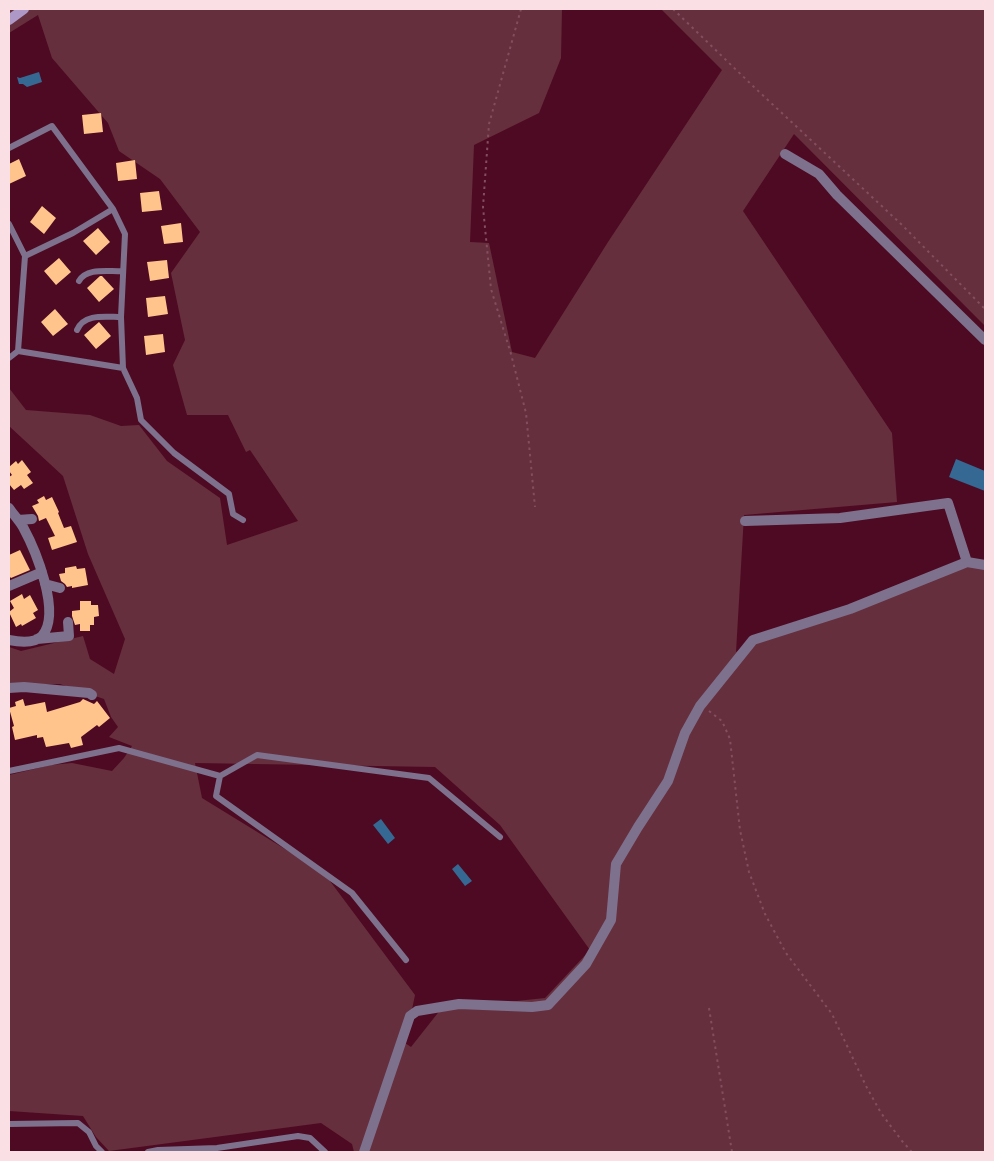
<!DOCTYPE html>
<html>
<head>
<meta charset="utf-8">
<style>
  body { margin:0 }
  #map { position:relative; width:994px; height:1161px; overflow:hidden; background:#4e0a22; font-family:"Archivo Narrow",sans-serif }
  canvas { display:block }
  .frame { position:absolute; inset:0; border:10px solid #fae0e4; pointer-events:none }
</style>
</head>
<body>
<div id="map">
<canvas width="994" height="1161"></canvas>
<div class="frame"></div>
</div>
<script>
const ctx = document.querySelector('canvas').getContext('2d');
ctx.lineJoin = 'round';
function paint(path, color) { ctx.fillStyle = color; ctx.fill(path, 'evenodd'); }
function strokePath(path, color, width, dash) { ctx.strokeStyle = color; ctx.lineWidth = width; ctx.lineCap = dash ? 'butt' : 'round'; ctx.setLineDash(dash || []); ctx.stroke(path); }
paint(new Path2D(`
  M11,9H562L561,58L539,113L474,145L470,242L489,243L512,352L535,358L608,242L722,70L661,9H985V326L794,134L743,211L892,433L897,502L744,515L736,652L943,567H985V1152H354L352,1144L321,1123L109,1151L96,1137L83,1116L9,1111V775L51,765L72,763L112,771L124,758L132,746L109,737L118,727L111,717L104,699L60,684L9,685V647L21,651L83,636L90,659L114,674L125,639L88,554L63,476L9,426V388L26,410L90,415L121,426L139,425L167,461L220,498L227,545L298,521L250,450L246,452L228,415H187L173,365L185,340L171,273L200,232L160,179L119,151L108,123L52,58L38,15L9,33V10ZM195,763L435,767L500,825L590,950L545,998L441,1009L411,1047L405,1043L415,995L324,873L202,798Z`), '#662f3d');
paint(new Path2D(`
  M39,72L42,82L27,87L23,84H19L17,77L20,78Z
  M956,459L985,471V491L949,477Z
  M381,819L395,838L388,844L373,825Z
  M458,864L472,881L465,886L452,869Z`), '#356893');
paint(new Path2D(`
  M101,113L103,132L84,134L82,115Z
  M19,159L26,176L9,184V164Z
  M135,160L137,179L118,181L116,163Z
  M159,191L162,210L142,212L140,193Z
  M42,206L56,218L44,234L30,222Z
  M181,223L183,242L164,244L161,226Z
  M98,228L110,242L96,255L83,241Z
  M59,258L71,272L56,285L44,271Z
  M167,260L169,278L150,281L147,262Z
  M100,276H102L114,289L99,302L87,288Z
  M165,296L168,314L148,317L146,298Z
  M55,309L68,324L53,336L41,322Z
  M99,322L111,336L96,349L84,335Z
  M163,334L165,352L146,355L144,336Z
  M22,460L31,472L27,475L33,483L24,489L21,485L14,490L9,484V477L12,475L9,471V467L16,461L18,464Z
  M44,496L46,500L52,497L59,512L58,513L64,528L71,526L77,542L52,550L48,538L55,536L46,518L39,521L38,516L32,506L39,503L37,500Z
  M20,550L30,570L11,578L9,576V555Z
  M76,566L77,569L85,568L88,585L72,588V586L67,587L65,584L61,581L59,574L65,573V568Z
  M22,594L24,599L30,595L38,610L33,613L36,618L22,626L21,624L16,627L9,612L14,608L10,601Z
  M80,601H91V605H98L99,616L94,617V625H90V631H80V624L75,625L72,616V611L80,610Z
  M23,699L25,706L45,702L47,712L80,702L83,699L94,704L97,701L110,718L99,727L97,725L81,737L83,745L71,748L69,743L46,747L43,737L37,738V735L15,740L12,727L14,726L9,708L16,706L15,702Z`), '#fec48b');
strokePath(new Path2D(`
  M521,9L489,124L483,207L491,289L511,354L526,413L535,507
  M673,9L755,88L901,224L985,309
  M709,711L722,721L730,739L740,830L749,872L765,914L786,953L832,1014L866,1086L881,1113L902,1141L912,1152
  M709,1008L732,1152`), '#854e60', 2, [2.5, 4]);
strokePath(new Path2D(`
  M9,148L52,126L113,209L125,234L121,317L123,368L137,398L141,420L174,453L229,494L233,514L243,520
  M9,224L25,256L18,351L9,358
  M25,256L73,233L113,209
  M79,281C87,267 109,272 123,271
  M77,330C84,313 106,317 121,317
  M18,351L123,368
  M9,771L119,748L220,776L216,796L352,893L406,960
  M220,776L257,755L429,778L500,837
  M9,1124L78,1123L89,1132L96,1146L102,1152
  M148,1152L158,1150L217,1148L298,1136L310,1138L325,1152`), '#7e718d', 6);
strokePath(new Path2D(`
  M785,154L819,174L837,195L985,340
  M9,508C13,514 19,520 23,527C35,549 62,613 42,636C34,644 19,642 9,640
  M18,520L32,519
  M745,521L840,518L948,503L967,562
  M45,584L60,588
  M9,586L42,572
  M37,639L69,636L68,622
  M9,688L24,687L89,693L92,695
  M364,1152L410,1016L417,1011L459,1004L532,1007L548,1005L586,964L611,920L616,864L638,827L668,781L685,733L700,706L753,640L850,609L967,562L985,565`), '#7e718d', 10);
strokePath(new Path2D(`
  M9,20L24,9`), '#ae99c6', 10);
</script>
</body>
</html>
